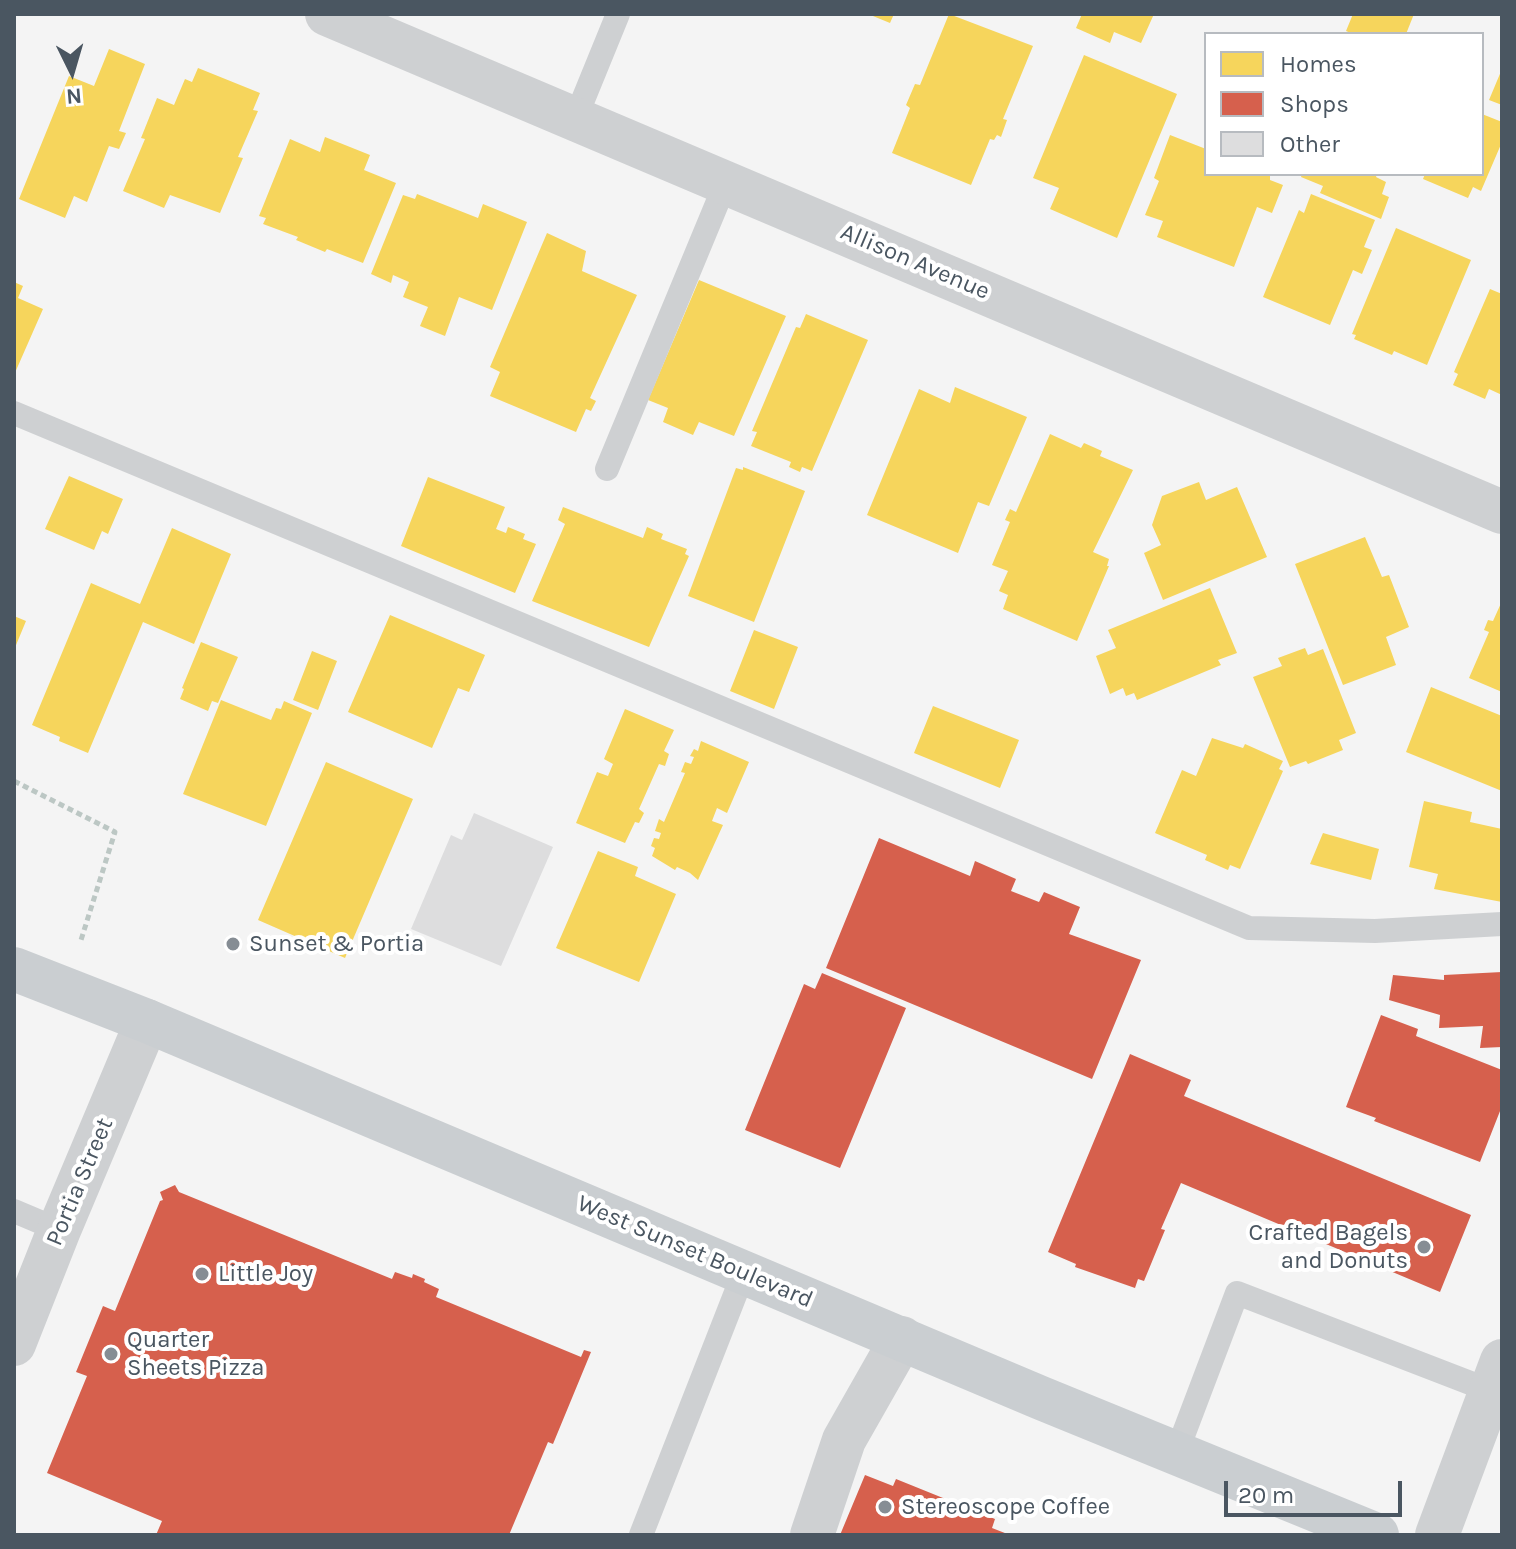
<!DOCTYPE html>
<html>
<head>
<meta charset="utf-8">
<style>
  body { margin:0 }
  #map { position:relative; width:1516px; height:1549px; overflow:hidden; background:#f4f4f4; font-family:Karla,sans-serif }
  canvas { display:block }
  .frame { position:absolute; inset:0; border:16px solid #4a5661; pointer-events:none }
  .legend { position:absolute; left:1204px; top:32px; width:280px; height:144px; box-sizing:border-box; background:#fff; border:2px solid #b7bbc0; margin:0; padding:10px 14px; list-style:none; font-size:24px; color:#4a5661 }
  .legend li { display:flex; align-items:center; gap:16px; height:40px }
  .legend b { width:40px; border:2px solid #b7bbc0 }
  .north { position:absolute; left:32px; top:32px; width:80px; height:80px; -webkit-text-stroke:6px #fff; paint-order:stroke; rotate:175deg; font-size:22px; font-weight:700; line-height:32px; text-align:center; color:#4a5661 }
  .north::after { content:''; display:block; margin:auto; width:28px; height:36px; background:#4a5661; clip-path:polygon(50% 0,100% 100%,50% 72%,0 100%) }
  .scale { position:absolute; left:1224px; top:1481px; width:178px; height:36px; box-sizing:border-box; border:4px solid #4a5661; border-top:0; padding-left:10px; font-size:24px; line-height:28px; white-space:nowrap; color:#4a5661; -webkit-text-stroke:6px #fff; paint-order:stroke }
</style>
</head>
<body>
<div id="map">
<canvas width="1516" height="1549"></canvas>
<div class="frame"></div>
<ul class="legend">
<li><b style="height:22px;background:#f6d55c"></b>Homes</li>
<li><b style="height:22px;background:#d6604d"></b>Shops</li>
<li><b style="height:22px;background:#ddddde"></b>Other</li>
</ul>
<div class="north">N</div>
<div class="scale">20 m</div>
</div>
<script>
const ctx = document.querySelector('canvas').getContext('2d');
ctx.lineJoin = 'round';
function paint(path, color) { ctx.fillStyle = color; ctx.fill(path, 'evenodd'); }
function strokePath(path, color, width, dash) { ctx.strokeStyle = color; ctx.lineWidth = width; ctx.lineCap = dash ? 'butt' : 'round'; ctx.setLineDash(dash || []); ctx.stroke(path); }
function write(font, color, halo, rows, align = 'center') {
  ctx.font = font + ' Karla,sans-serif'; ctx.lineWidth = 8; ctx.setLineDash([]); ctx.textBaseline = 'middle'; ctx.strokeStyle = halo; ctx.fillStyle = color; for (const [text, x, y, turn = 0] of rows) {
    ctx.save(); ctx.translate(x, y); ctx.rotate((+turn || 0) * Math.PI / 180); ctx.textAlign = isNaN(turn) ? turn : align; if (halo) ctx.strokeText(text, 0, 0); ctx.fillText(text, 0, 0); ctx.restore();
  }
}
paint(new Path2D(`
  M868,14H894L890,23Z
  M949,14L1033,46L1003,119L1007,120L1001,137L997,135L994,140L990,139L971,185L892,153L910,108L906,105L915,84L920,85Z
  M1082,14H1154L1141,43L1114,32L1110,43L1076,28Z
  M1353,14H1414L1406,34H1353L1346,31Z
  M109,49L145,64L119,131L126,133L119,149L109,146L87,202L74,196L65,218L19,199L69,76L94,86Z
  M1084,55L1177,94L1117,238L1050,209L1059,188L1033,178Z
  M198,68L260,93L253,110L258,111L238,157L243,158L220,213L170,195L164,208L123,191L145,139L141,138L157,98L174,105L185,79L192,82Z
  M1502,69V105L1489,100Z
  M1482,114L1502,122V142L1481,191L1473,187L1468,198L1423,179L1425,174H1482Z
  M1170,135L1206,149V174H1270V180L1283,185L1272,213L1257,207L1234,267L1157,237L1163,221L1145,215L1159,181L1154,178Z
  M325,137L370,155L364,170L396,183L363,263L327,249L325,252L296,240L298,237L263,224L266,218L259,216L290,139L320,152Z
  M1302,174H1377L1376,177L1386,182L1382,194L1389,197L1381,219L1320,193L1323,186L1301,177Z
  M417,194L478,218L483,204L527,222L492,310L459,297L445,336L420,326L428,307L403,297L409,282L393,275L391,283L371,274L403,195L415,199Z
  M1311,194L1375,220L1364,247L1372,250L1362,274L1353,270L1330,325L1263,297L1299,210L1304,213Z
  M1396,228L1471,260L1427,365L1394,351L1392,355L1354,339L1356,335L1352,334Z
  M547,233L586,251L582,271L637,295L590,398L596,401L591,411L586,409L576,432L490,396L500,372L490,367Z
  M699,280L786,316L734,436L699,422L693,435L663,422L668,408L648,400Z
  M14,282L23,286L18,298L43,309L14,375Z
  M1490,289L1502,294V395L1489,389L1485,399L1453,385L1458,374L1454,372Z
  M806,314L868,340L812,471L802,467L800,472L789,467L791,462L751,446L757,432L752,431L796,327L800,328Z
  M955,387L1027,417L989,506L978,502L958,553L867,515L919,389L950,403Z
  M1050,434L1081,448L1084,443L1102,451L1100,456L1133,470L1093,552L1109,559L1107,566H1109L1077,641L1003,609L1008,595L999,591L1008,571L992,565L1010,522L1005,520L1010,509L1016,512Z
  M743,467L805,491L754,622L688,596L736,468L743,470Z
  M69,476L123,499L108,534L102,531L94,550L45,529Z
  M428,477L505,507L496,529L506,533L508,527L525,534L523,539L536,544L515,593L401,546Z
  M1199,482L1206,500L1237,487L1267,557L1163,600L1144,553L1161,545L1152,525L1162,496Z
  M563,507L643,538L647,527L663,534L661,539L687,549L685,554L689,556L649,647L532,601L565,524L558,520Z
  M172,528L231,554L194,644L143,622L88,753L59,741L60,737L32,725L91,583L140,604Z
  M1365,537L1382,577L1389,575L1409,627L1386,637L1396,665L1343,685L1295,564Z
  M1210,588L1237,653L1218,660L1221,665L1137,700L1134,693L1126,696L1123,688L1110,694L1096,656L1116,648L1108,630Z
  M1502,601V692L1469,678L1489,632L1484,630L1488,620L1493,621Z
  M390,615L485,655L469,692L458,688L432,748L348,712Z
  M14,616L26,621L14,650Z
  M754,630L798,647L774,709L730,691Z
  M201,642L238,657L218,703L212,701L208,711L180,699L184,689L182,688Z
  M1305,648L1308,655L1323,649L1356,733L1339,740L1343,750L1308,764L1306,761L1290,767L1253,677L1282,666L1278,658Z
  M312,651L337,661L318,710L293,700Z
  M1431,687L1502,716V791L1406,752Z
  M221,700L271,720L276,708L281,709L284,701L312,713L266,826L183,794Z
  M933,706L1019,740L1000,788L914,753Z
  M625,709L674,730L664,751L669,754L665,766L659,764L639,809L644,813L639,823L635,822L625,843L576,823L597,772L608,776L613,764L604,759Z
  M1212,738L1243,748L1245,744L1283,761L1279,769L1283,771L1240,869L1230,865L1228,870L1205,860L1207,855L1155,833L1182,770L1196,776Z
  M701,741L749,762L727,813L717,808L712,821L723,825L698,880L690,873L677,867L675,870L652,856L655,848L651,846L654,838L659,839L661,833L655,831L659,819L664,822L685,773L681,772L685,762L691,764L694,757L690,756L694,749L698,751Z
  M326,762L413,799L345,958L258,920Z
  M1424,801L1472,812L1470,822L1502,829V902L1434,889L1438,874L1409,867Z
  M1323,833L1379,849L1371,880L1310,864Z
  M598,851L638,867L635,876L676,894L639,982L556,948Z`), '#f6d55c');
paint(new Path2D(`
  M879,838L970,876L975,861L1016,879L1011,891L1039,902L1044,892L1080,907L1069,934L1141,960L1092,1079L826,968Z
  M1502,972V1047L1480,1048L1483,1026L1439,1028L1440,1015L1389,1000L1393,975L1444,980V975Z
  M822,973L906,1008L840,1168L745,1130L804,984L815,989Z
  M1381,1015L1418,1029L1416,1036L1502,1070V1106L1480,1162L1374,1121L1376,1118L1346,1107Z
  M1130,1054L1191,1080L1184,1096L1471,1215L1440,1292L1181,1183L1161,1229L1165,1230L1144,1281L1138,1279L1135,1288L1075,1267L1076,1264L1048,1252Z
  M175,1185L179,1192L392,1279L395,1272L412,1278L413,1274L425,1279L424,1282L439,1289L436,1297L581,1357L584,1350L591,1352L553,1444L548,1442L509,1535H156L162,1521L47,1473L87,1376L76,1372L103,1306L115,1311L160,1201L163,1200L160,1192Z
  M865,1475L893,1486L896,1479L995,1519L992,1528L1010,1535H840Z`), '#d6604d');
paint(new Path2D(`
  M474,813L553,847L501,966L411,929L451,835L462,840Z`), '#ddddde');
strokePath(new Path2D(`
  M14,781L115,832L81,940`), '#bcc7c4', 5, [6, 4]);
strokePath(new Path2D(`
  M576,117L618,14
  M14,413L1249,928L1375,931L1502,924
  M607,469L726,182
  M14,1211L59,1230
  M1176,1454L1237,1293L1491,1391
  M641,1535L744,1272`), '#ced0d2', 24);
strokePath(new Path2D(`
  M327,14L1502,512
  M812,1535L844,1440L902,1338
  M1437,1535L1502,1361`), '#ced0d2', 44);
strokePath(new Path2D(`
  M14,1344L59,1230L147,1021`), '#ced0d2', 44);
strokePath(new Path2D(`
  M14,969L147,1021L1041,1398L1377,1535`), '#caced1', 44);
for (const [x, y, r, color] of [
  [233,944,8,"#868d94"],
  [1424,1247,8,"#868d94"],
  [202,1274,8,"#868d94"],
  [111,1354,8,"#868d94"],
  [885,1507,8,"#868d94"]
]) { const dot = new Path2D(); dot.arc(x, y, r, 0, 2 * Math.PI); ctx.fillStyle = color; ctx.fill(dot); strokePath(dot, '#fff', 3); }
write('24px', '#4a5661', '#fff', [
  ["Allison Avenue",915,262,23],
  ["Portia Street",80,1182,-67],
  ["West Sunset Boulevard",695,1252,23]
]);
write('24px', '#4a5661', '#fff', [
  ["Sunset & Portia",249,944],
  ["Crafted Bagels",1408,1233,"right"],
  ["and Donuts",1408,1261,"right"],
  ["Little Joy",218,1274],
  ["Quarter",127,1340],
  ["Sheets Pizza",127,1368],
  ["Stereoscope Coffee",901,1507]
], 'left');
</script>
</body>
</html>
